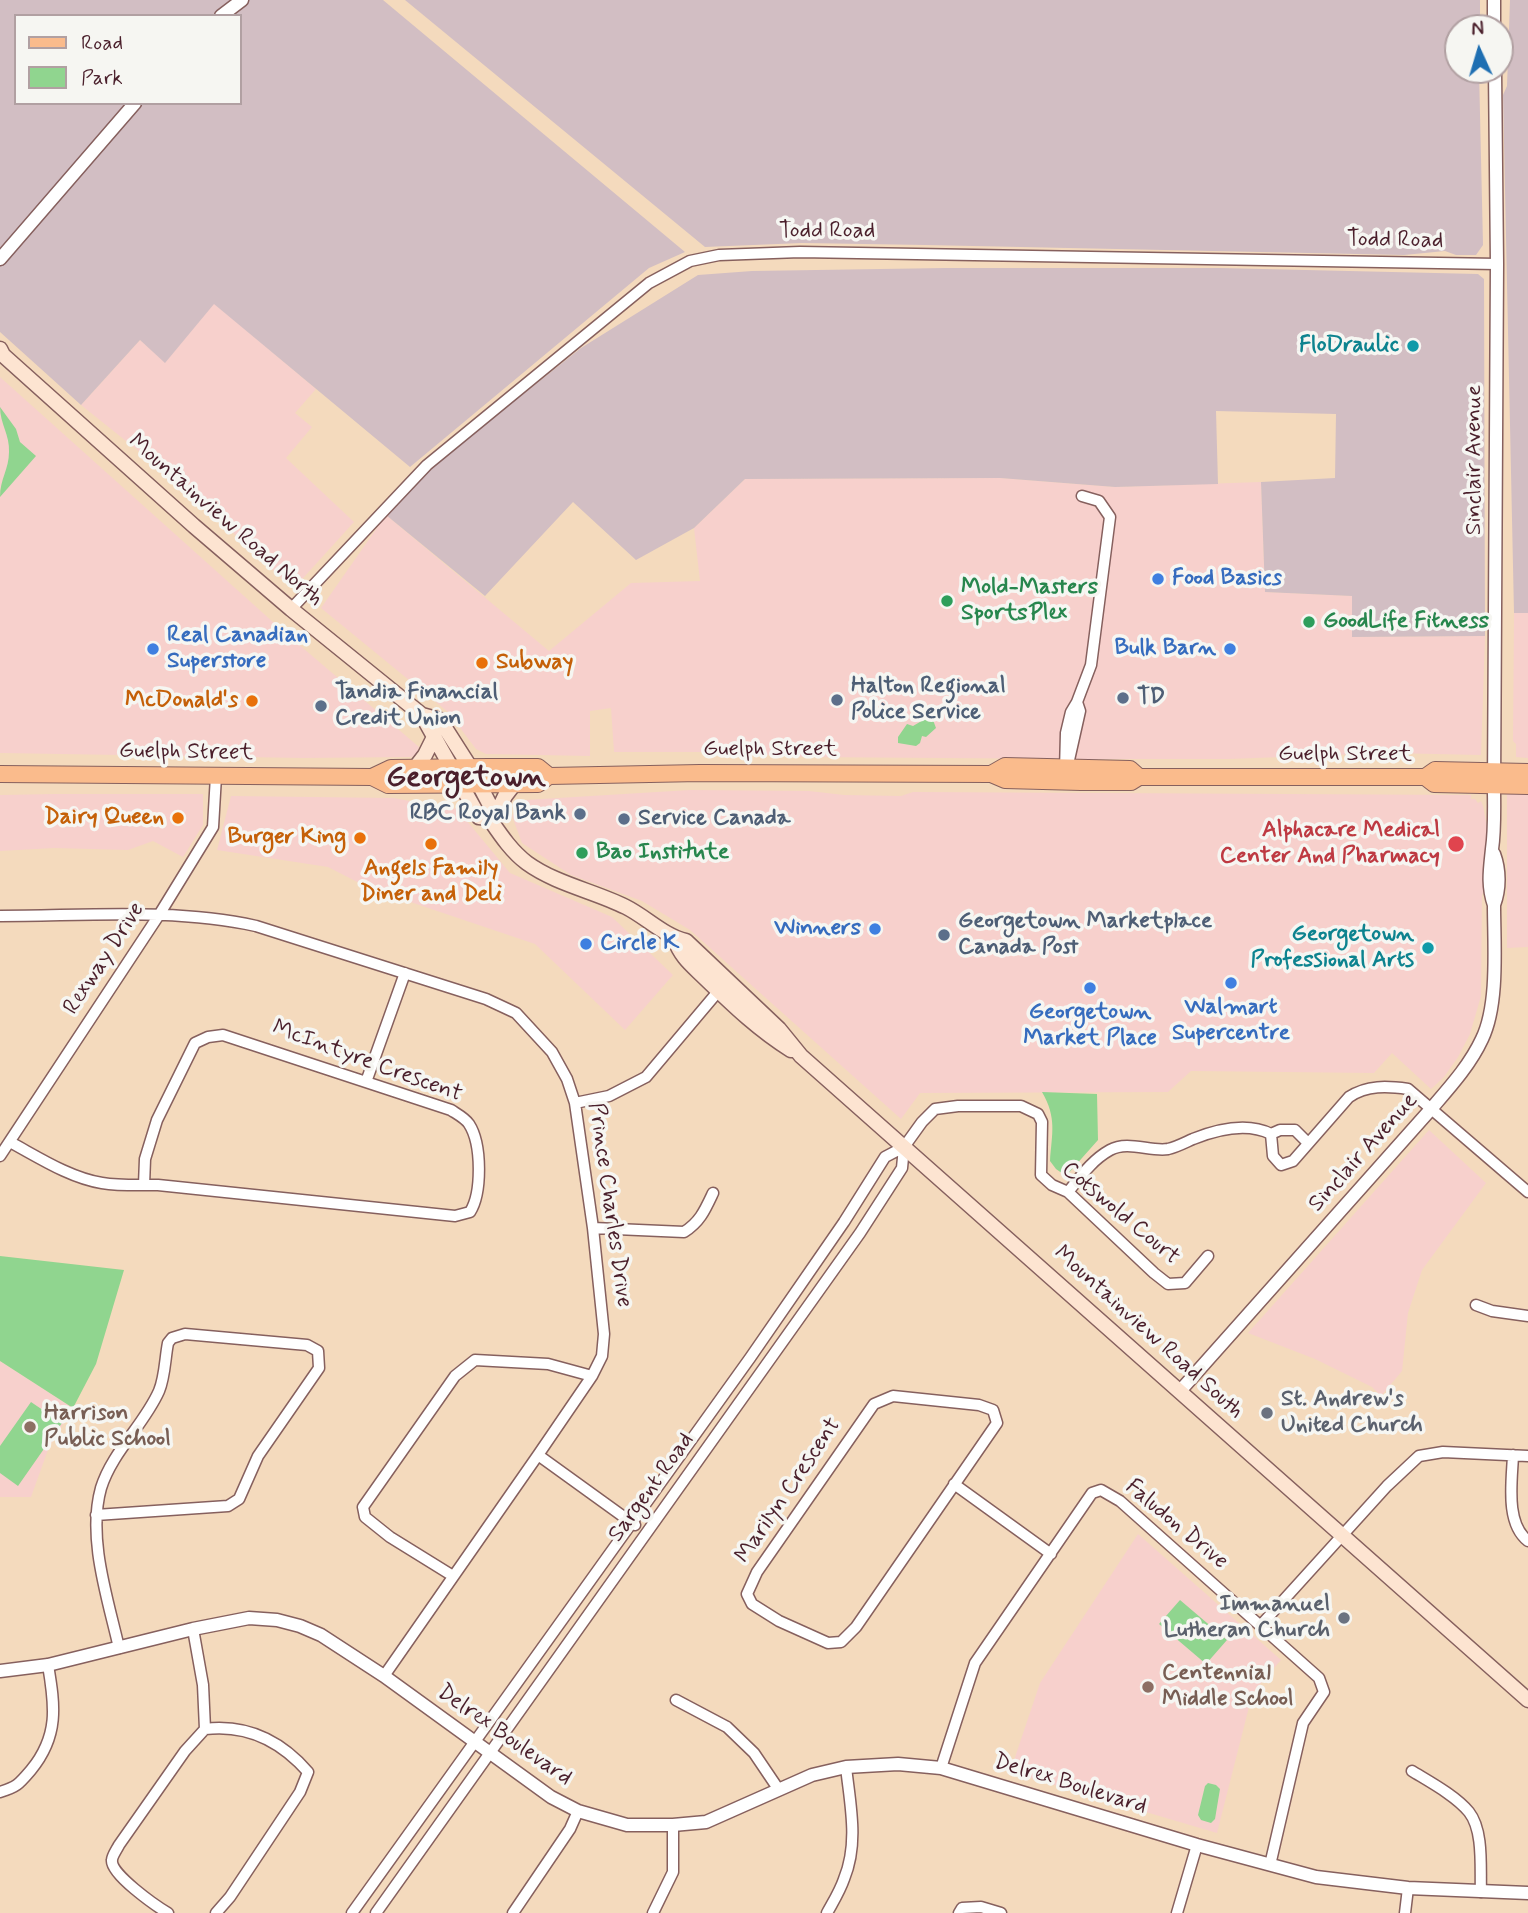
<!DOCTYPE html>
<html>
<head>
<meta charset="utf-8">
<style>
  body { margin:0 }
  #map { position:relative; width:1528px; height:1913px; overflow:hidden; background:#f4dabd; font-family:Mynerve,sans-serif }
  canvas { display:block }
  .legend { position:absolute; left:14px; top:14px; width:228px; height:91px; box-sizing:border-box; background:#f6f6f2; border:2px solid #b1a0a2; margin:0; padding:9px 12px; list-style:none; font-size:21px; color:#4a1f2b }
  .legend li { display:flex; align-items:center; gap:14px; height:35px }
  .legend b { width:35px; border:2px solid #b1a0a2 }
  .north { position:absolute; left:1444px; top:14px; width:70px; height:70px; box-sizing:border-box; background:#f6f6f2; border:2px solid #b1a0a2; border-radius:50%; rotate:356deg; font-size:19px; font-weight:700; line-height:28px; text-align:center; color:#4a1f2b }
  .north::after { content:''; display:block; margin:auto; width:24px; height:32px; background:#1f6fb2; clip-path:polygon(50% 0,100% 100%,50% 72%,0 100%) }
</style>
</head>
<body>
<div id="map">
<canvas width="1528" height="1913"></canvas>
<ul class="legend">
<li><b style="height:9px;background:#fabb8c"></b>Road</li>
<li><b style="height:19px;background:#90d58f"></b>Park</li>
</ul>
<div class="north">N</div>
</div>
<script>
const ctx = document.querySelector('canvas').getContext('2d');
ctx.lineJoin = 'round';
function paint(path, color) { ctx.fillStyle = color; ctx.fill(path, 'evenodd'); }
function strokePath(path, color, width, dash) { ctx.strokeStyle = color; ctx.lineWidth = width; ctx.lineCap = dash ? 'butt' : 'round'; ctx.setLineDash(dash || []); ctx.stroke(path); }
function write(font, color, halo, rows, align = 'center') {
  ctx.font = font + ' Mynerve,sans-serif'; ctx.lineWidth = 7; ctx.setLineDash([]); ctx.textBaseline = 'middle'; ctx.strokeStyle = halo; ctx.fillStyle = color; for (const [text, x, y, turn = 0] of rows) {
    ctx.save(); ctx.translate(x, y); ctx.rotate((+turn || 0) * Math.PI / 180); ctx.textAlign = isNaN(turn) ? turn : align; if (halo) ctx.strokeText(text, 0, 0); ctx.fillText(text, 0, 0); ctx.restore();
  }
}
paint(new Path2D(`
  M214,303L316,389L295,413L312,427L286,458L354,522L295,587H290L254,551L141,453L81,405L140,340L165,362Z
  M0,377L283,631L419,747L417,753L412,757L303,758L0,753Z
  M1000,478L1115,487L1261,482L1265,592L1353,596V637L1485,636L1481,755L1388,753L1229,759H1083L801,757L718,752H614L611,708L590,711V756L486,754L476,749L448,712L321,608L386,515L549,651L631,583L700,581L694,528L745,479Z
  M1514,613H1528V758L1516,757V744L1513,741Z
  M690,790L809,791L844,795L901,796L913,792L1471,795V799H1475L1478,803L1481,801L1483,806L1487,827V885L1482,895L1481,996L1470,1034L1458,1057L1444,1077L1431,1089L1392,1053L1374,1073L1191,1071L1168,1092L920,1093L901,1119L690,930L642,901L571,875L522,843L512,816L525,800Z
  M1507,793H1528V947L1507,948Z
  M54,794H203V825L183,857L153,841L128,850L54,848L0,851V795Z
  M231,796L393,798L457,809L510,873L612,917L673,975L625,1030L535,944L369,888L328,867L217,850Z
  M1429,1130L1486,1183L1422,1270L1408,1313L1402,1371L1381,1396L1372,1387L1315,1359L1248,1333Z
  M0,1361L73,1408L49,1447L31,1497H0Z
  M1138,1534L1281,1660L1255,1690L1250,1703L1217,1833L1010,1772L1040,1683Z`), '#f7d0cc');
paint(new Path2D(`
  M0,0H383L685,252L649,268L410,467L214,304L165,363L140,340L81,405L0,332ZM16,16H240V103H16Z
  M405,0H1480V28H1458V70H1479L1483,245L1476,255H1456L1445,251L1404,255L925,245L802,243L705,247Z
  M1510,0H1528V613H1514L1503,95L1507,86Z
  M945,268H1220L1478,274L1484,279L1485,636L1352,637V596L1265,592L1261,482L1335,478L1336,414L1216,411L1218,484L1115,487L1000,478L745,479L694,528L636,560L573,502L485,596L386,515L429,469L581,348L698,275L752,271Z`), '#d2bec3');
paint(new Path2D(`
  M0,407L16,429L20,442L36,456L0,497C0,479 9,469 9,452C10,435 0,424 0,407Z
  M925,719L933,720L936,728L926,737L922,736L920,743L916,746L898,743V737L907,724L913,726Z
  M1042,1092L1097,1094L1098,1140L1066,1176L1056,1169L1050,1161C1052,1133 1057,1118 1042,1092Z
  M0,1256L124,1270L96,1364L73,1408L0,1361Z
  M31,1402L62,1423L18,1486L0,1473V1446Z
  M1180,1600L1227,1640L1206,1664L1159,1624Z
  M1208,1783L1216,1785L1220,1789L1215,1819L1211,1823L1201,1820L1198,1815L1205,1786Z`), '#90d58f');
const minor = new Path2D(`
  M291,609L427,465L649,283L690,261L719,255L800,252L1497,264
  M1069,760L1080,711L1077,702
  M1065,771L1066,733L1071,712L1077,702L1091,665L1110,517L1099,501L1082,496
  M0,916C85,916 173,908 256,926L486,999L516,1013L552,1052L567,1079L575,1103L593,1228L604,1334L602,1356L592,1376L538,1455L384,1676
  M366,1082L405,973
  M575,1103L609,1096L646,1077L721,988
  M1271,1134L1273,1156L1281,1165L1293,1161L1349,1097C1367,1085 1387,1086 1408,1089L1528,1192
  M1271,1134L1280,1130H1295L1308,1143
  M10,1142C38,1157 70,1178 102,1183C120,1186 140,1185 158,1185L455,1216L470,1212C482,1193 482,1144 469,1124C465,1118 457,1114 451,1110L223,1035L208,1037L195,1043L157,1120L145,1159L144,1185
  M0,1156L159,915L213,827L216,776
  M1068,1192C1081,1176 1092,1160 1110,1150C1128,1140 1150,1152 1168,1149C1177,1147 1186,1142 1193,1139C1218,1129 1247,1122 1271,1134
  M593,1228L684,1232C700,1222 705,1210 713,1193
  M1476,1305L1492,1311L1528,1316
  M893,1396L979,1405L993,1410L997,1423L856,1627L841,1642L828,1643L779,1621L752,1604L747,1594L757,1572L874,1404Z
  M538,1455L635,1525
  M1513,1455C1512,1481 1505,1523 1528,1541
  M954,1484L1051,1554
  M96,1515L228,1506L239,1499L258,1456L319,1368L318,1351L307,1345L185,1334L172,1338L168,1343C165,1358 165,1377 159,1391C144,1425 112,1452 101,1488C87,1538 108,1599 119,1648
  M453,1576L390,1537L365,1517L363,1507L455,1376L475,1360L548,1364L592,1376
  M1261,1625L1387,1486L1419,1456L1443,1452L1528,1456
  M193,1629L203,1685L205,1729
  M676,1700L727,1727L754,1753L779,1790
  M941,1768L975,1663L1092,1493L1101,1490L1120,1501L1319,1678L1324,1692L1303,1723L1270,1865
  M1412,1771C1430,1782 1456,1796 1469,1812C1484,1831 1480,1869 1481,1892
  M0,1792C17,1787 19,1784 31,1770C59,1736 55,1706 48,1665
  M168,1913C156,1906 110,1874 112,1860C112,1856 117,1849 119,1845L185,1751L205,1729C247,1724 280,1740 308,1772L300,1792L230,1897L216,1913
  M352,1913L750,1358L844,1222L885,1157L904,1147L922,1122L935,1109L958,1106H1021L1038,1114L1042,1122L1041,1175L1052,1185L1068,1192L1154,1273L1168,1284L1185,1283L1208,1256
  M376,1913L860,1233L902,1168L904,1147
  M513,1913L570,1829L578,1811
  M653,1913L673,1872V1825
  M827,1913C833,1902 840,1891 844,1879C859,1843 850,1804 846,1767
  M959,1913L962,1908L981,1907L1001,1913
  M1177,1913L1197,1845
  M1405,1913L1408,1888`);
const tertiary = new Path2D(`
  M1494,0V28
  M221,16L242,0
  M0,259L135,103
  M1494,854C1500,870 1500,889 1494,905
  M1180,1391L1431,1109C1450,1087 1470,1065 1482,1039C1499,1004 1494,944 1494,905C1487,885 1490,869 1492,849C1495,829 1494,807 1494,786L1497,264L1495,70
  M0,1671L48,1665L193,1629L249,1618L277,1620L300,1626L321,1635L384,1676L551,1797L578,1811L627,1825H673L706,1822L812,1775L846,1767L898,1764L941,1768L1197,1845L1316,1877L1408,1888L1528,1893`);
const secondary = new Path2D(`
  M0,349L3,355L194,526L291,609L422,715L440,720L470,767L492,809L489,818
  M422,715L479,817L489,818C500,834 511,851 527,863C556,884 594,891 626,907C646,917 664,936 686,941L779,1029L801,1056L1528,1700
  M415,768L425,755L434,737
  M494,819L505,796L515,783
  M674,938C682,959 692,965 707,980C734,1006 759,1030 791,1050`);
const primary = new Path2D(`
  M0,774L372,777L388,785L538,784L549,776L700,773L991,774L1005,780L1081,782H1131L1139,777H1425L1435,770L1528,772
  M991,774L1005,766L1130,769L1139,777
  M372,777L391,768L489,767H538L549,776
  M1425,777L1434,784L1528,786`);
strokePath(minor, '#86605e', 13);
strokePath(tertiary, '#86605e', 15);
strokePath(secondary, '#86605e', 17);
strokePath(primary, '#86605e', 18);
strokePath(minor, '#fff', 10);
strokePath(tertiary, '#fff', 12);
strokePath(secondary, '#fde4d1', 14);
strokePath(primary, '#fabb8c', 16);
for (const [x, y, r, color] of [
  [1413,346,7,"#0f9aa8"],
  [1158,579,7,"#3f7fe0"],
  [947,601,7,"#2e9e5b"],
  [1309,622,7,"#2e9e5b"],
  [153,649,7,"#3f7fe0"],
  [1230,649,7,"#3f7fe0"],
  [482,663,7,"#e8710a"],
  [1123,698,7,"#5c6f8a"],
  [837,700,7,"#5c6f8a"],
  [252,701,7,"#e8710a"],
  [321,706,7,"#5c6f8a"],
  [580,814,7,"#5c6f8a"],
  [178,818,7,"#e8710a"],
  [624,819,7,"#5c6f8a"],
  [360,838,7,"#e8710a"],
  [431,844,7,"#e8710a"],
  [1456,844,9,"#e0444e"],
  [582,853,7,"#2e9e5b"],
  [875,929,7,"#3f7fe0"],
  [944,935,7,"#5c6f8a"],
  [586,944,7,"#3f7fe0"],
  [1428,948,7,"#0f9aa8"],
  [1231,983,7,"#3f7fe0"],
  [1090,988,7,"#3f7fe0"],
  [1267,1413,7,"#6b7280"],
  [30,1427,7,"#8d6e63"],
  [1344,1618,7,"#6b7280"],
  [1148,1687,7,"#8d6e63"]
]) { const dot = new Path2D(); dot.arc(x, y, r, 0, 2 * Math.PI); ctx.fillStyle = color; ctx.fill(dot); strokePath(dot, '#f6f6f2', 2.5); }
write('23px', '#4a1f2b', '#f6f6f2', [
  ["Todd Road",827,232],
  ["Todd Road",1395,241,1],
  ["Sinclair Avenue",1475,460,-90],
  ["Mountainview Road North",225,521,41],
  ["Guelph Street",770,750],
  ["Guelph Street",186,753,1],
  ["Guelph Street",1345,755],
  ["Rexway Drive",105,959,-57],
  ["McIntyre Crescent",367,1062,20],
  ["Sinclair Avenue",1364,1153,-48],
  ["Prince Charles Drive",609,1205,82],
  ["Cotswold Court",1120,1214,40],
  ["Mountainview Road South",1148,1333,42],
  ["Sargent Road",652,1488,-54],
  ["Marilyn Crescent",789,1491,-56],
  ["Faludon Drive",1176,1525,40],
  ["Delrex Boulevard",504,1736,35],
  ["Delrex Boulevard",1070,1785,17]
]);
write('bold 23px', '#0d838f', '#f6f6f2', [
  ["FloDraulic",1399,346],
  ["Georgetown",1414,935],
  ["Professional Arts",1414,961]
], 'right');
write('bold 23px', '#366cbe', '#f6f6f2', [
  ["Food Basics",1172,579],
  ["Real Canadian",167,636],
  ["Superstore",167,662],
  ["Bulk Barn",1216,649,"right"],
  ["Winners",861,929,"right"],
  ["Circle K",600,944],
  ["Walmart",1231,1008,"center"],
  ["Supercentre",1231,1034,"center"],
  ["Georgetown",1090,1013,"center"],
  ["Market Place",1090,1039,"center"]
], 'left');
write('bold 23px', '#27864d', '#f6f6f2', [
  ["Mold-Masters",961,588],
  ["SportsPlex",961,614],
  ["GoodLife Fitness",1323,622],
  ["Bao Institute",596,853]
], 'left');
write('bold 23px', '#c56008', '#f6f6f2', [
  ["Subway",496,663,"left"],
  ["McDonald's",238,701],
  ["Dairy Queen",164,818],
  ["Burger King",346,838],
  ["Angels Family",431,869,"center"],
  ["Diner and Deli",431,895,"center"]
], 'right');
write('bold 23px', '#4e5e75', '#f6f6f2', [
  ["Halton Regional",851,687],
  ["Police Service",851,713],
  ["Tandia Financial",335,693],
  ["Credit Union",335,719],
  ["TD",1137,698],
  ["RBC Royal Bank",566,814,"right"],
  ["Service Canada",638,819],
  ["Georgetown Marketplace",958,922],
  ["Canada Post",958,948]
], 'left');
write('bold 23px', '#be3a42', '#f6f6f2', [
  ["Alphacare Medical",1440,831],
  ["Center And Pharmacy",1440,857]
], 'right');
write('bold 23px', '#5b616d', '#f6f6f2', [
  ["St. Andrew's",1281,1400],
  ["United Church",1281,1426],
  ["Immanuel",1330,1605,"right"],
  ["Lutheran Church",1330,1631,"right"]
], 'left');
write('bold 23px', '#785e54', '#f6f6f2', [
  ["Harrison",44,1414],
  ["Public School",44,1440],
  ["Centennial",1162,1674],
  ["Middle School",1162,1700]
], 'left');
write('bold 30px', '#4a1f2b', '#f6f6f2', [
  ["Georgetown",466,779]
]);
</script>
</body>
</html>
